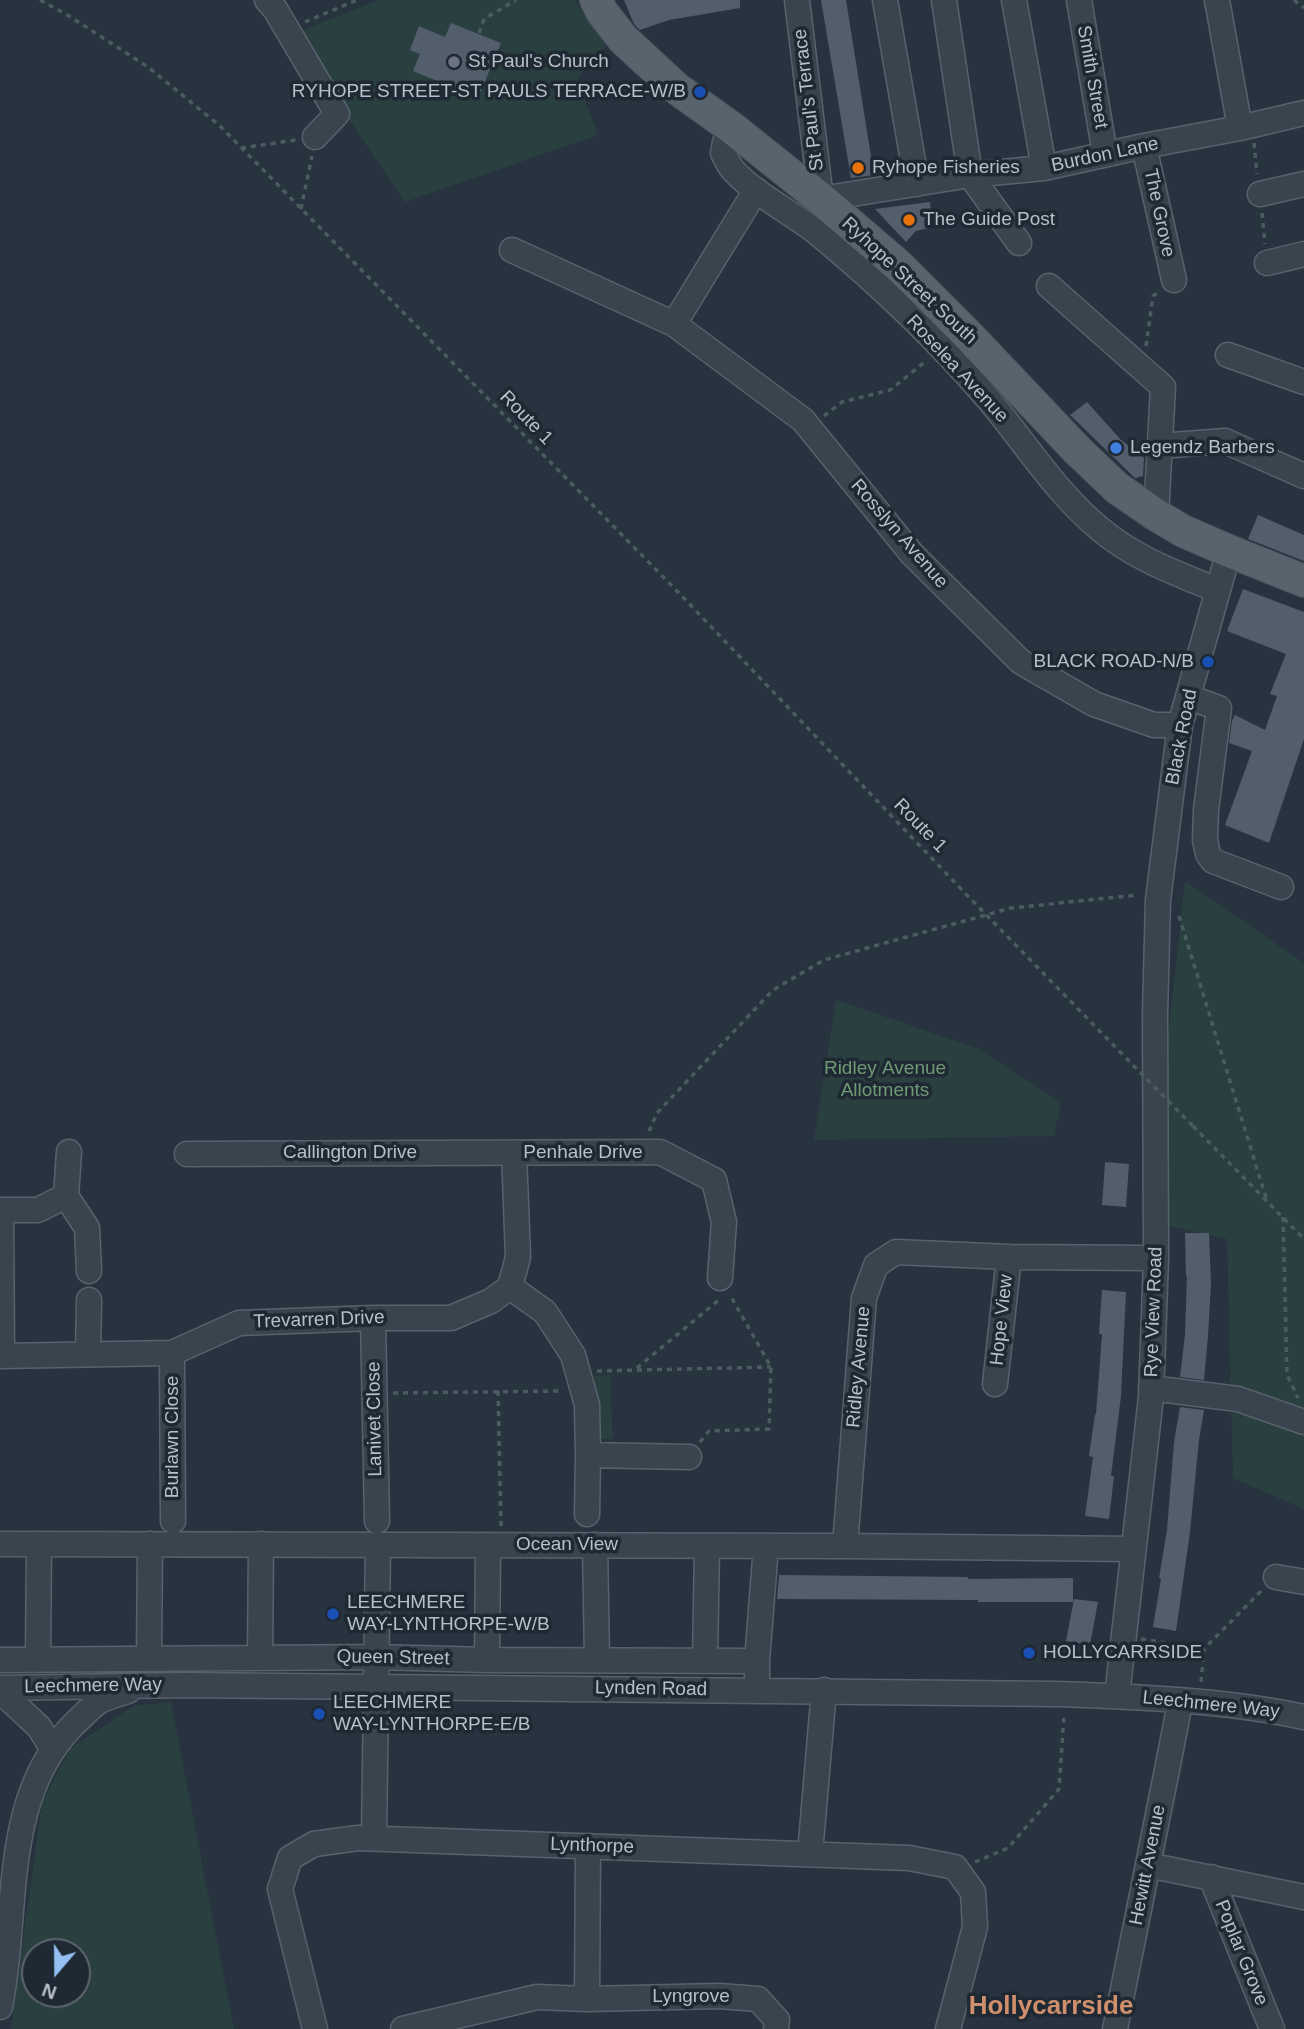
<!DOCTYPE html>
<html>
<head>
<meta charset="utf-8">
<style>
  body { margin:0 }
  #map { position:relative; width:1304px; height:2029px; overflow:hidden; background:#27333e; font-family:Helvetica,sans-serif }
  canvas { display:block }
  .north { position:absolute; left:21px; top:1938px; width:70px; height:70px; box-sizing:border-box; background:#1f2933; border:2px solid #5c656f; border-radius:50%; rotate:200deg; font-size:19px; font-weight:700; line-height:28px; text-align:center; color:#b7bfc9 }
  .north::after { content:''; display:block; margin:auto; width:24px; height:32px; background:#93bff2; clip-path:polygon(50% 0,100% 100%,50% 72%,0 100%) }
</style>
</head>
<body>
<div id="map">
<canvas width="1304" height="2029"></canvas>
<div class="north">N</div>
</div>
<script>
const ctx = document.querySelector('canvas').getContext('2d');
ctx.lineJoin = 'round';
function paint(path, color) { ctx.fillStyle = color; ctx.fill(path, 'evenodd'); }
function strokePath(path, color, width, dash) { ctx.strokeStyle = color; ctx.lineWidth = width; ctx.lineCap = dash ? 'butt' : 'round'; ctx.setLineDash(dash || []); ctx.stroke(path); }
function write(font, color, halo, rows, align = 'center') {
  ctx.font = font + ' Helvetica,sans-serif'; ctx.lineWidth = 7; ctx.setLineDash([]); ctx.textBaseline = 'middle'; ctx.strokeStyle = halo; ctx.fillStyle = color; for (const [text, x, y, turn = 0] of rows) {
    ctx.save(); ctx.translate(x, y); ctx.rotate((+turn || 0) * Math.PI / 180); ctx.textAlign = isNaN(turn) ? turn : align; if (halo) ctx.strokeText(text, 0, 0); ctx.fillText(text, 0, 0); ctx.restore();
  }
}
paint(new Path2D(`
  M379,0H574L606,46L577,78L598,135L405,202L341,108L301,31Z
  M1185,881L1304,963V1509L1233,1478L1227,1239L1156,1223V1146Z
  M836,1000L977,1048L1061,1103L1054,1136L814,1140Z
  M610,1375L613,1439H597L594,1376Z
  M171,1702L234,2029H11L42,1803L70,1749L133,1706ZM35,1952H77V1994H35Z`), '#2a4040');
paint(new Path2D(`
  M624,0H740V8L669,20L640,30L634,24Z
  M821,0H846L874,175L851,178Z
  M451,23L501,43L478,98L413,71L420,54L410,50L419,26L445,37Z
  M930,202L933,227L916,231L906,242L875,209Z
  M1087,402L1121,440L1144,458L1143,476L1135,478L1070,415Z
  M1258,515L1304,535V561L1248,539Z
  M1243,589L1304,612V739L1269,843L1225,825L1252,751L1229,743L1232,721L1235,715L1265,730L1277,696L1270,694L1286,654L1227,631Z
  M1105,1162L1129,1164L1126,1207L1102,1205Z
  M1185,1233H1209L1211,1284L1208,1336L1204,1380L1180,1377L1185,1335L1187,1276H1186Z
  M1102,1290L1126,1292L1121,1396L1111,1476H1114L1109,1519L1085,1516L1093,1457L1089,1456L1095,1414H1096L1102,1334H1099Z
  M1180,1407L1204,1410L1199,1440L1190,1532L1176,1631L1153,1627L1161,1579L1159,1578L1167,1530L1174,1442Z
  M779,1575L968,1577V1579L1073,1578V1602H978V1600L777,1599Z
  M1074,1599L1098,1602L1090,1645L1066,1641Z`), '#525e6c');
const minor = new Path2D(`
  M267,0L275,9L337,114L315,137
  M797,0L821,199L970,175L1044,168L1144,146L1240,128L1304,113
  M885,0L917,184
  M944,0L970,175L1019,243
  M1014,0L1044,168
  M1079,0L1105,154
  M1217,0L1240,128
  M732,128L725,142L723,153C726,159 729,166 734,171C756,195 789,211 815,231C877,282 937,339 990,401C1026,444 1057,494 1100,529C1134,558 1176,573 1217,590
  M1144,146L1174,280
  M756,190L674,324L803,420L912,554L1021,662L1094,704L1154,725H1180
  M1260,194L1304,184
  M512,250L674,324
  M1267,263L1304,254
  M1049,286L1163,387L1156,515
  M1228,355L1304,382
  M1160,446L1225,441L1304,476
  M1188,697L1219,708L1206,810L1205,840L1208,854L1213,861L1281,887
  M187,1154L660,1152L714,1180L724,1222L720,1278
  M66,1196L87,1228L89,1271
  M0,1210H38L66,1196L69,1152
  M1,1210L2,1356
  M510,1287L545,1312L573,1355L587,1405L588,1455L587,1514
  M373,1318L377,1521
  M172,1353L173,1521
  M88,1354L89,1300
  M0,1356L172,1353L239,1323L373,1318H451L491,1301L510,1287L518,1257L514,1153
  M995,1384L1009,1257
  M1151,1388L1238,1399L1304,1422
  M588,1455L689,1457
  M0,1544L845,1546L1133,1549
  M595,1545L597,1660
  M845,1546L864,1298L876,1265L896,1252L1009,1257L1156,1258
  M1276,1577L1304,1582
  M260,1658L261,1544
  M38,1659L39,1544
  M149,1659L150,1544
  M0,1660L377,1657L487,1660L757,1661V1691
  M487,1660L488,1545
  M705,1660L707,1546
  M757,1661L766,1546
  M0,1688L185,1685L1056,1694C1138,1697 1223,1700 1304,1717
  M0,1691L39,1727L53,1750
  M1117,1696L1151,1397L1156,1258L1155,1013L1158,900L1180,725L1229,551
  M374,1838L378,1545
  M810,1854L824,1690
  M1148,1865L1304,1897
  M1211,1877L1272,2029
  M587,1999L588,1846
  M0,2007C19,1913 0,1798 74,1724C82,1717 90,1708 98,1702C107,1697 119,1694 128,1691
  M315,2029L280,1889L290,1858L314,1844L358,1838L909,1858L955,1867L973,1892L975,1927L948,2029
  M403,2029L537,1997L587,1999L719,1996L758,1999L777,2020L776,2029
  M1115,2029L1168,1765L1178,1713V1701`);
const major = new Path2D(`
  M596,0L602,12L623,39L676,88L732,128L821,199L900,267L968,335L1078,451L1117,488L1156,515L1183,531L1229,551L1304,581`);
strokePath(minor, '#58626c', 27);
strokePath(major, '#47505a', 34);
strokePath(new Path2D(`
  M40,0L69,16L148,67L220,126L679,593L963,891L1126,1058
  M1294,0L1304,8
  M305,22L357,0
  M479,33L484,19L516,0
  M1254,143L1257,174
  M241,148L296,140
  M301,209L312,156
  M1262,213L1265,244
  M1146,346L1153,296L1160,291
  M824,416L842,402L890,390L926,361
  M1179,916L1267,1201
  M1193,1126L1304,1239
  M649,1131L657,1113L773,990L824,960L1011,908L1138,895
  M1283,1217L1287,1375L1298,1398
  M637,1368L720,1299
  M597,1371L771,1367
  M498,1391L501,1526
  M393,1393L563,1391
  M700,1442L709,1431L769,1429L771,1367L730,1295
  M1141,1639L1204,1649L1262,1590
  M1201,1682L1204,1649
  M975,1862L1008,1848L1059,1789L1064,1715`), '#495d5e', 3.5, [5, 5]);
strokePath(minor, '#3a444e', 24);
strokePath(major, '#59636e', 32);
strokePath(new Path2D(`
  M1126,1058L1193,1126`), '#495d5e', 3.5, [5, 5]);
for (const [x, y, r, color] of [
  [454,62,7,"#6b7280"],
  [700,92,7,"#1a4fb4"],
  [858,168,7,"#e8710a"],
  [909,220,7,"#e8710a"],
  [1116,448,7,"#3f7fe0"],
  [1208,662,7,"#1a4fb4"],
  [333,1614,7,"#1a4fb4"],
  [1029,1653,7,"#1a4fb4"],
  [319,1714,7,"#1a4fb4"]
]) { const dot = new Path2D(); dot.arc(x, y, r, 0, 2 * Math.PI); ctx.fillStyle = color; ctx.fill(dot); strokePath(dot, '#1f2933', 2.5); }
write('19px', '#b7bfc9', '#1f2933', [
  ["St Paul's Church",468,62],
  ["RYHOPE STREET-ST PAULS TERRACE-W/B",686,92,"right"],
  ["Ryhope Fisheries",872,168],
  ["The Guide Post",923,220],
  ["Legendz Barbers",1130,448],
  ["BLACK ROAD-N/B",1194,662,"right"],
  ["LEECHMERE",347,1603],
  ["WAY-LYNTHORPE-W/B",347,1625],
  ["HOLLYCARRSIDE",1043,1653],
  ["LEECHMERE",333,1703],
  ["WAY-LYNTHORPE-E/B",333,1725]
], 'left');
write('19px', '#b7bfc9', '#1f2933', [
  ["Smith Street",1092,77,80],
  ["St Paul's Terrace",809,100,-97],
  ["Burdon Lane",1105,155,-12],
  ["The Grove",1159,213,78],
  ["Ryhope Street South",909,281,43],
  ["Roselea Avenue",957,369,47],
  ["Route 1",526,418,46],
  ["Rosslyn Avenue",899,534,49],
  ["Black Road",1182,737,-79],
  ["Route 1",920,826,46],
  ["Callington Drive",350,1153],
  ["Penhale Drive",583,1153],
  ["Rye View Road",1154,1312,-88],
  ["Trevarren Drive",319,1320,-2],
  ["Hope View",1002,1320,-84],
  ["Ridley Avenue",859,1367,-85],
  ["Lanivet Close",375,1419,-91],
  ["Burlawn Close",173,1437,-90],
  ["Ocean View",567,1545],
  ["Queen Street",393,1658,1],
  ["Leechmere Way",93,1686,-1],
  ["Lynden Road",651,1689,1],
  ["Leechmere Way",1211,1705,6],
  ["Lynthorpe",592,1846,2],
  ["Hewitt Avenue",1148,1865,-79],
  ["Poplar Grove",1241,1953,68],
  ["Lyngrove",691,1997]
]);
write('19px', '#6f9875', '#1f2933', [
  ["Ridley Avenue",885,1069],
  ["Allotments",885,1091]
]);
write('bold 26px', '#cf8f6c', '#1f2933', [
  ["Hollycarrside",1051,2007]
]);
</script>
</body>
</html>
